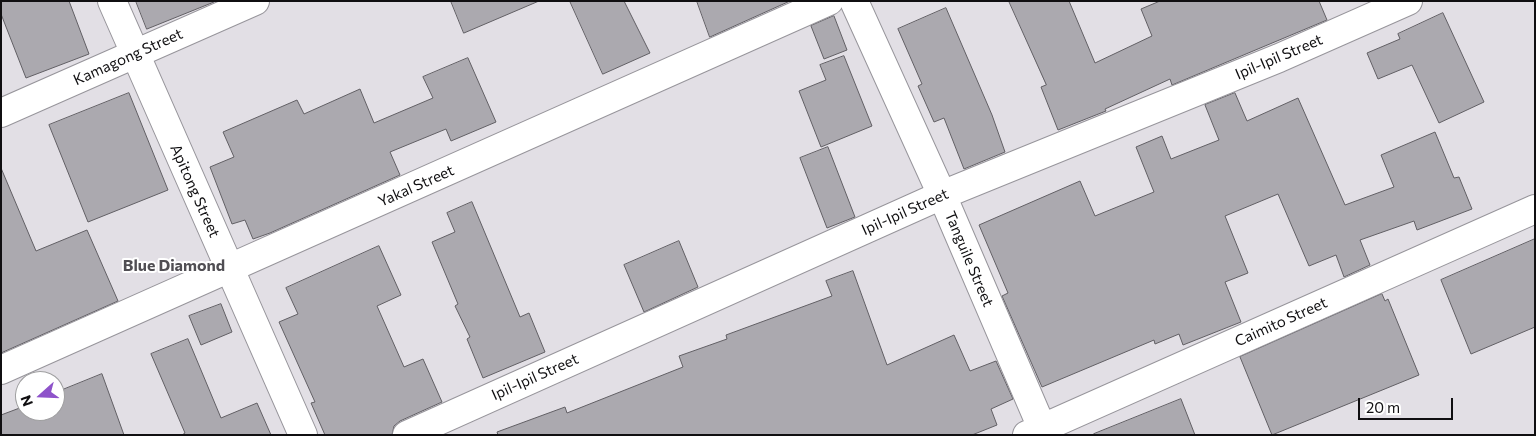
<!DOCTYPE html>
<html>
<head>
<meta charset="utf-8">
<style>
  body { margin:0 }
  #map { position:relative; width:1536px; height:436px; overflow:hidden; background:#e2dfe5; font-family:Commissioner,sans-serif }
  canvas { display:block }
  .frame { position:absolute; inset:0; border:2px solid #100f11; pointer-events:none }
  .north { position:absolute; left:15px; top:371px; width:50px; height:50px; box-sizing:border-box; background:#fff; border:1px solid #9f9fa0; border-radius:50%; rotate:250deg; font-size:14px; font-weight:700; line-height:20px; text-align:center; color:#100f11 }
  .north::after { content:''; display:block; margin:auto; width:18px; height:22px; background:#8e53ca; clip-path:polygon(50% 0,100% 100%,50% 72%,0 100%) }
  .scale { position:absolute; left:1358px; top:398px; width:95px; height:22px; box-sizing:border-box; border:2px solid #100f11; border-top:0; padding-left:6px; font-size:15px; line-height:18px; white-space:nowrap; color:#100f11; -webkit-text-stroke:4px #fff; paint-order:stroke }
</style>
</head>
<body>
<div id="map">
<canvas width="1536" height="436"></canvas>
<div class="frame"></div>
<div class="north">N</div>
<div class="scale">20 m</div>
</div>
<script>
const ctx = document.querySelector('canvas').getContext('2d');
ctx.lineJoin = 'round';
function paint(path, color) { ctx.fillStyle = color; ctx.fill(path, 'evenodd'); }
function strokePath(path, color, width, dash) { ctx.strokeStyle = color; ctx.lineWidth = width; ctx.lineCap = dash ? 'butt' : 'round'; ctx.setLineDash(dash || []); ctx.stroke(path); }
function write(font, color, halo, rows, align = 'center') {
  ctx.font = font + ' Commissioner,sans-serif'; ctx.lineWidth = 4; ctx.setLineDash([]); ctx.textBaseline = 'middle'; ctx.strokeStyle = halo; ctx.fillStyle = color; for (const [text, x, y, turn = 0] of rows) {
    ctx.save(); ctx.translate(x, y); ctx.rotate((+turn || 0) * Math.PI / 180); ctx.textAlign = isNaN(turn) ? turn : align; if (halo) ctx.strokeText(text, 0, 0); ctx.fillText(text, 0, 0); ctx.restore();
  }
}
const building = new Path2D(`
  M1,1H69L89,54L26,78L1,14Z
  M136,1H214V2L147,29Z
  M451,1H539L464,33Z
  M570,1H624L650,53L603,74Z
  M697,1H790L710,37Z
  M1009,1H1069L1095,63L1152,36L1141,9L1160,1H1319L1327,20L1172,85L1170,79L1105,109L1106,111L1058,130L1041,87L1046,85Z
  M946,8L992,115L1005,152L964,169L944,118L934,122L918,86L922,84L898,29Z
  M1443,13L1484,102L1439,123L1412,65L1378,79L1367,53L1400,39L1398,34Z
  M834,16L847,50L824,59L811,26Z
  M844,56L872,126L821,147L799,91L826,80L820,65Z
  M468,58L496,122L451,141L446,129L390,152L400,175L270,233L253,239L245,220L232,224L210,167L234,157L223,132L297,100L304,114L360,89L374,123L433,98L423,77Z
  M129,93L168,190L88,222L49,125Z
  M1235,93L1247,121L1298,98L1345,205L1394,187L1381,155L1435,132L1454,178L1459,177L1472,209L1417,230L1414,221L1360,240L1370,265L1344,277L1336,255L1309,266L1278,194L1225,216L1248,273L1225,282L1241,322L1183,345L1179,334L1155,344L1154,340L1042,387L1002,296L1008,293L979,225L1080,181L1095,216L1154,192L1136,147L1162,136L1171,159L1219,140L1205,105Z
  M828,147L855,217L827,228L800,158Z
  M1,168L36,251L87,230L118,301L1,353Z
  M472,202L520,317L529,313L545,352L483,378L467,339L470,337L455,306L458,304L432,242L455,232L447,213Z
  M1535,239V327L1471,354L1441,280Z
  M679,241L698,287L644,312L624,265Z
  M379,246L401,295L377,306L404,367L423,359L442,402L400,421L394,426L392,435H325L311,403L315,402L279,322L298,314L286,288Z
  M853,271L887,365L954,335L970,371L996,361L1013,399L991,409L997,425L972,435H498L497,432L565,407L567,413L683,367L679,356L727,339L726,335L832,296L826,281Z
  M1382,294L1385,301L1388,299L1419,375L1272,435L1240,357Z
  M221,304L232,332L201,345L189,316Z
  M188,339L221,418L257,403L271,435H182L185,433L151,354Z
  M102,374L124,435H1V415L25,406V411H55V393Z
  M1181,399L1195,435H1095L1094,434Z`);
paint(building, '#aba9af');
strokePath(building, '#615f64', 1);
const minor = new Path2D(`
  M112,1L303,435
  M854,1L942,195L1045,435
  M1,113L255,1
  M1,370L829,1
  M407,435L942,195L1279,58L1408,1
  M1027,435L1535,209`);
strokePath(minor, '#97959b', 30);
strokePath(minor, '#fff', 28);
write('15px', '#100f11', '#fff', [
  ["Kamagong Street",128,57,-24],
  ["Ipil-Ipil Street",1279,57,-23],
  ["Yakal Street",416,186,-24],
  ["Apitong Street",195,191,66],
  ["Ipil-Ipil Street",905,212,-24],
  ["Tanguile Street",969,259,67],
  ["Caimito Street",1281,322,-24],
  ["Ipil-Ipil Street",535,377,-24]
]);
write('bold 16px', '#504e53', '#fff', [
  ["Blue Diamond",174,266]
]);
</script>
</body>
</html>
